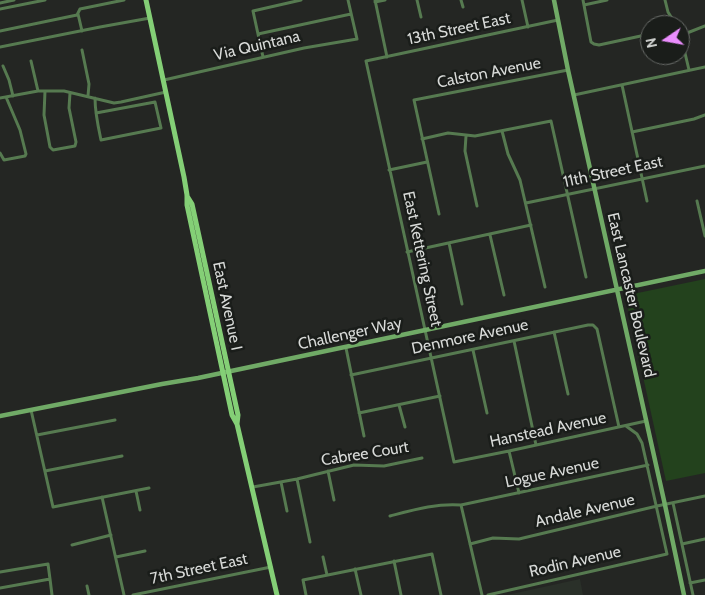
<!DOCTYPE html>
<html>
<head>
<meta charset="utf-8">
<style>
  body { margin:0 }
  #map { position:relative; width:705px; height:595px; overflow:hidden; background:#242623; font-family:Cabin,sans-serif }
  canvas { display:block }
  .north { position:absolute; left:640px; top:15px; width:50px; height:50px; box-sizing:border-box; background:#1a1d1a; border:1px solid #666966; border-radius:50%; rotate:258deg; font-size:14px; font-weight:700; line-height:20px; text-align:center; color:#d8dad8 }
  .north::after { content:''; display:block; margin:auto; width:18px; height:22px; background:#ea8dfd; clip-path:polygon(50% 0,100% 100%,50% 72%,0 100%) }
</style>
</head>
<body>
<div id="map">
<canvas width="705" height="595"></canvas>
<div class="north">N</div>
</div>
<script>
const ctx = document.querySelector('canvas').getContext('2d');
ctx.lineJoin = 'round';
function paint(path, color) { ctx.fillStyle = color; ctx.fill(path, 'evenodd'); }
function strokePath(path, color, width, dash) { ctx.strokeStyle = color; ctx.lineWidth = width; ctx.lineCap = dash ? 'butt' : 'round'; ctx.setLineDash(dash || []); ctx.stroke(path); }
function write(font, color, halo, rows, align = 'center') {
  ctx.font = font + ' Cabin,sans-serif'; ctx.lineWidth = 5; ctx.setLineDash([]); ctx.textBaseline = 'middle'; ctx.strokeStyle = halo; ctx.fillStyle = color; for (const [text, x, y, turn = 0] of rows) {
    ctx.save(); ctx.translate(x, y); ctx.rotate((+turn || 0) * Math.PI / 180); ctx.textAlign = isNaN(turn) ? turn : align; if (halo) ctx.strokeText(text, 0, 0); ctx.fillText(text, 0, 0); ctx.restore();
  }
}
paint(new Path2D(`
  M580,579L583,595H507Z`), '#2a3029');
paint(new Path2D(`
  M705,279V473L666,481L626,299L628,295Z`), '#23421d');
strokePath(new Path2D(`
  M375,0L387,57
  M417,0L421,17
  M461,0L463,7
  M522,0L528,27
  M583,0L591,42L594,44L599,45L650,34
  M665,0L668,12L676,25
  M375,2L385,0
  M0,3L14,0
  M584,5L607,0
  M0,9L45,0
  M78,14L82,31
  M558,20L366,61L454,462L509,451L646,421
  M0,31L77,15L80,9L124,0
  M680,32L689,70
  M258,34L351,14
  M682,35L705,26
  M0,47L100,27L150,18
  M82,50L89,84L88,96
  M263,57L253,11L301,0
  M31,61L38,91
  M3,66L9,80L13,96
  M164,80L304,48L357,39L348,0
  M622,85L647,201
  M45,91L44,115L50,147L53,150L75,146L76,142L69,108L70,93
  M574,95L705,67
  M0,98L38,91H64L114,103L121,102L166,92
  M95,98C95,113 98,126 101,140L161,128L155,102L96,113
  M502,131L508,154L520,180L545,287
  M632,132L694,119L705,115
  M466,136L465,151L477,206
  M422,139L448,133L475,136L551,121L586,277
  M0,153L4,160L25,156L26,154L20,130L6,97
  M389,170L427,162
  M697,201L705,236
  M526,203L705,166
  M439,214L414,100L568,70
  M490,235L504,295
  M449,243L462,304
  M407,252L531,225
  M554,332L568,394
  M514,341L536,445
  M346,348L364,436
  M473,350L487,413
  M351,375L588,325H593L597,329L619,427
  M399,405L405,427
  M31,410L53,507L149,488
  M359,413L440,396
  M37,435L115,420
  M509,451L519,493
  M45,471L122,456
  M328,471L334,500
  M297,479L310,542
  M281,482L287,511
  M253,487L297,479L354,465L384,466L422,458
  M136,491L140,510
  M102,497L124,595
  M673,503L693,595
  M461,505L482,595
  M390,516C413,510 437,503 461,505L648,465
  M470,544L493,538L519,539L657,506L705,496
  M682,544L705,539
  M72,545L111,535
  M116,557L145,551
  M323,557L327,575
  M394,561L401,595
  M355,569L361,595
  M0,572L48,564L50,579L0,588
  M50,579L52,595
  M690,583L705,580
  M87,586L89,595
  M133,595L271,567
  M306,595L303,580L432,554L441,595
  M488,595L667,554L642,443L637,434L626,426`), '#567a50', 3);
strokePath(new Path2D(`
  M554,0L568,70L665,505L684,595
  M0,416L162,384L198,378L705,271`), '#70aa66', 4.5);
strokePath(new Path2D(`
  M146,0L184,177L187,195V205L232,415L237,424
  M187,196L192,204L238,415L237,424L277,595`), '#84cf76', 5);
write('16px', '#d8dad8', '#1a1d1a', [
  ["13th Street East",459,29,-12],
  ["Via Quintana",257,46,-13],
  ["Calston Avenue",489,73,-11],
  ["11th Street East",613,172,-12],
  ["East Kettering Street",422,259,78],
  ["East Lancaster Boulevard",631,295,77],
  ["East Avenue I",227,306,78],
  ["Challenger Way",350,334,-12],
  ["Denmore Avenue",470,337,-12],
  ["Hanstead Avenue",548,430,-12],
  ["Cabree Court",365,454,-9],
  ["Logue Avenue",552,473,-12],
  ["Andale Avenue",585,511,-13],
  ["Rodin Avenue",575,562,-13],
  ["7th Street East",199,569,-12]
]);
</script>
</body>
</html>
